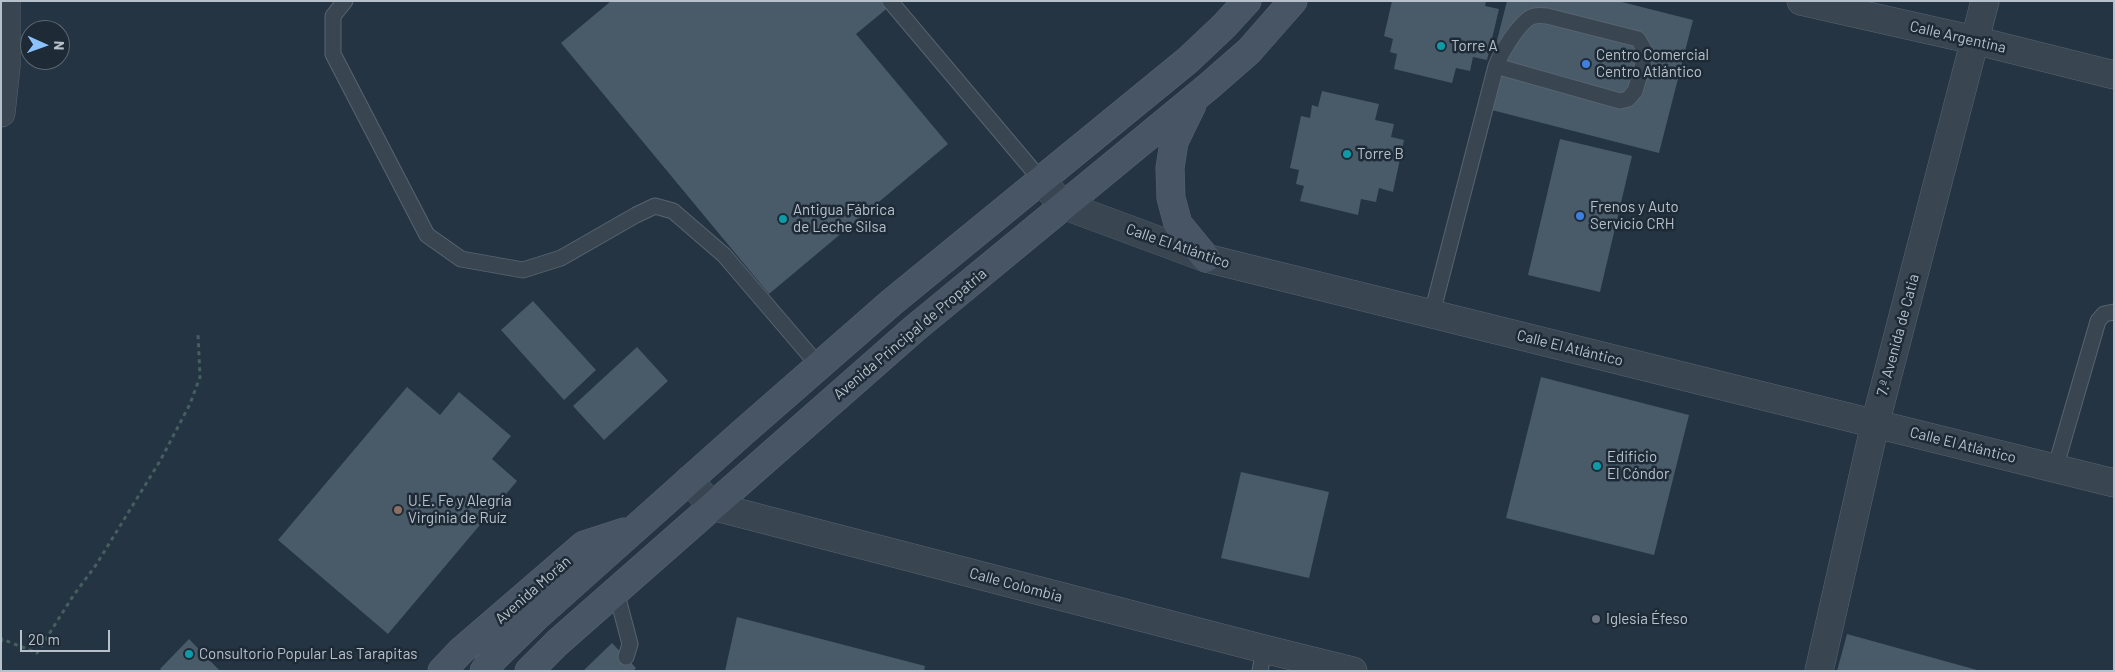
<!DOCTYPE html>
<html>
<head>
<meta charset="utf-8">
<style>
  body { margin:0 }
  #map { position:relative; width:2115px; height:672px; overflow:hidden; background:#253442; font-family:Barlow,sans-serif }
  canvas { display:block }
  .frame { position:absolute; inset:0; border:2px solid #b6c1cc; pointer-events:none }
  .north { position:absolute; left:20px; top:20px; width:50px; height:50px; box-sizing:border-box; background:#1e2b37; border:1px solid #5b6773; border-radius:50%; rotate:92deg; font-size:14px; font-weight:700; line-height:20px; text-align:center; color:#b6c1cc }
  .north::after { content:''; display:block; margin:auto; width:18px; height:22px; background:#8bc1fc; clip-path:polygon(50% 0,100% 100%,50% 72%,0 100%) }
  .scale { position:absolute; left:20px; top:630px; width:90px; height:22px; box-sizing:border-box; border:2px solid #b6c1cc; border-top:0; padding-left:6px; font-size:15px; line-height:18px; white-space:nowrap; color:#b6c1cc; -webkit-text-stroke:4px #1e2b37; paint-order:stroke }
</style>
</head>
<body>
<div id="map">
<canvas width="2115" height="672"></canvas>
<div class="frame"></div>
<div class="north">N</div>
<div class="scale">20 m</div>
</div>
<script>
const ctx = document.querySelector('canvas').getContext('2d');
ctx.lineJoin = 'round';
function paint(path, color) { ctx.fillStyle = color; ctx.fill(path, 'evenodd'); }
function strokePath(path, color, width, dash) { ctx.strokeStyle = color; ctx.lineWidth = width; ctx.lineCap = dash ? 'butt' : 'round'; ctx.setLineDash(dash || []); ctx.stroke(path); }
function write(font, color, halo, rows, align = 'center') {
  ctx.font = font + ' Barlow,sans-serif'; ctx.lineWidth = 5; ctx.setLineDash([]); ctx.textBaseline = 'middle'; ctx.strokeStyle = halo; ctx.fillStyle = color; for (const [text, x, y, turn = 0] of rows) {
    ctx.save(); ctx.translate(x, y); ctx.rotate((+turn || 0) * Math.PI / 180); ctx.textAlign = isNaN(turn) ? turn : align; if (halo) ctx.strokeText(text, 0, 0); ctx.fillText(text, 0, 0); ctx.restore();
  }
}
paint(new Path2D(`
  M611,1H887L890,6L856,34L948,144L769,294L561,43Z
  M1392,1H1486L1485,6L1499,9L1487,60L1473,57L1470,71L1456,68L1452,83L1394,69L1397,54L1390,52L1393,39L1384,36Z
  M1507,1H1618L1693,20L1659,153L1480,107Z
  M1322,91L1379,104L1375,120L1394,124L1391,137L1404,140L1393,192L1379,188L1376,202L1361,199L1358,215L1300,201L1304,186L1296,184L1299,170L1290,168L1301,116L1310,118L1312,105L1318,107Z
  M1560,139L1632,156L1600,292L1528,275Z
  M533,301L596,370L564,400L501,330Z
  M637,347L668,381L604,440L573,406Z
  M1541,377L1689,415L1654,555L1506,518Z
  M407,387L440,415L459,392L511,436L492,459L517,481L388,634L278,540Z
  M1241,472L1329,492L1309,578L1221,558Z
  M737,617L925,666L924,671H725Z
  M1847,634L1977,670V671H1837Z
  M189,639L220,671H162L160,669Z
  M612,643L636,668L633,671H583Z`), '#495a68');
const service = new Path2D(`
  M345,1L333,16V54L427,235L461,259L523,270L561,258L636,215L655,206L673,211L724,255L819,366
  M890,1L1041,180
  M1432,313L1496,66C1501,53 1518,24 1531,17C1536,15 1541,15 1547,16L1638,39L1644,49V61L1635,91L1628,99L1620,101L1496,66
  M2055,469L2098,321L2104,314L2114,312
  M616,591L630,644L626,657
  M1260,671L1264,649`);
const minor = new Path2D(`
  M1801,1L1974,40L2114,75
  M1,113L6,66V1
  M1041,180L1063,205L1206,258L2114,483
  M689,480L712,506L1264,649L1353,671
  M1819,671L1875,424L1985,1`);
const secondary = new Path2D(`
  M1192,105L1174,142L1170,168L1171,198L1178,224L1206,258
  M442,671L461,651L584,545L624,532
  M484,671L495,657L535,618L741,434L892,302L1188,60L1224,26L1247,1
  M529,671L557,643L914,329L1209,86L1249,51L1293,1`);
strokePath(service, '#57646f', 17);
strokePath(minor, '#57646f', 29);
strokePath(secondary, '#57646f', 29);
strokePath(new Path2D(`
  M1,642L2,639L37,653L73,596L96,565L160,461L190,404L200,377L198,334`), '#455f60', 3, [4, 4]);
strokePath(service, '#394652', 15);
strokePath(minor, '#394652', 28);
strokePath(secondary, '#475565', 28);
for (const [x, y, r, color] of [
  [1441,46,5,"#0f9aa8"],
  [1586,64,5,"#3f7fe0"],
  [1347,154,5,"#0f9aa8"],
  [1580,216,5,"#3f7fe0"],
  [783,219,5,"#0f9aa8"],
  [1597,466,5,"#0f9aa8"],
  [398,510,5,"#8d6e63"],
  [1596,619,5,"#6b7280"],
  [189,654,5,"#0f9aa8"]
]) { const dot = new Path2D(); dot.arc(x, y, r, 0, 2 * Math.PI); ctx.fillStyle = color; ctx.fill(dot); strokePath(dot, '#1e2b37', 2); }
write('15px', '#b6c1cc', '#1e2b37', [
  ["Calle Argentina",1958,37,13],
  ["Calle El Atlántico",1178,246,19],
  ["Avenida Principal de Propatria",910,334,-40],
  ["7.ª Avenida de Catia",1898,335,-75],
  ["Calle El Atlántico",1570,348,14],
  ["Calle El Atlántico",1963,445,14],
  ["Calle Colombia",1016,585,15],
  ["Avenida Morán",533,590,-41]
]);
write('15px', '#b6c1cc', '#1e2b37', [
  ["Torre A",1451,46],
  ["Centro Comercial",1596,55],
  ["Centro Atlántico",1596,72],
  ["Torre B",1357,154],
  ["Frenos y Auto",1590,207],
  ["Servicio CRH",1590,224],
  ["Antigua Fábrica",793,210],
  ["de Leche Silsa",793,227],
  ["Edificio",1607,457],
  ["El Cóndor",1607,474],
  ["U.E. Fe y Alegría",408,501],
  ["Virginia de Ruíz",408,518],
  ["Iglesia Éfeso",1606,619],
  ["Consultorio Popular Las Tarapitas",199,654]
], 'left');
</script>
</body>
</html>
